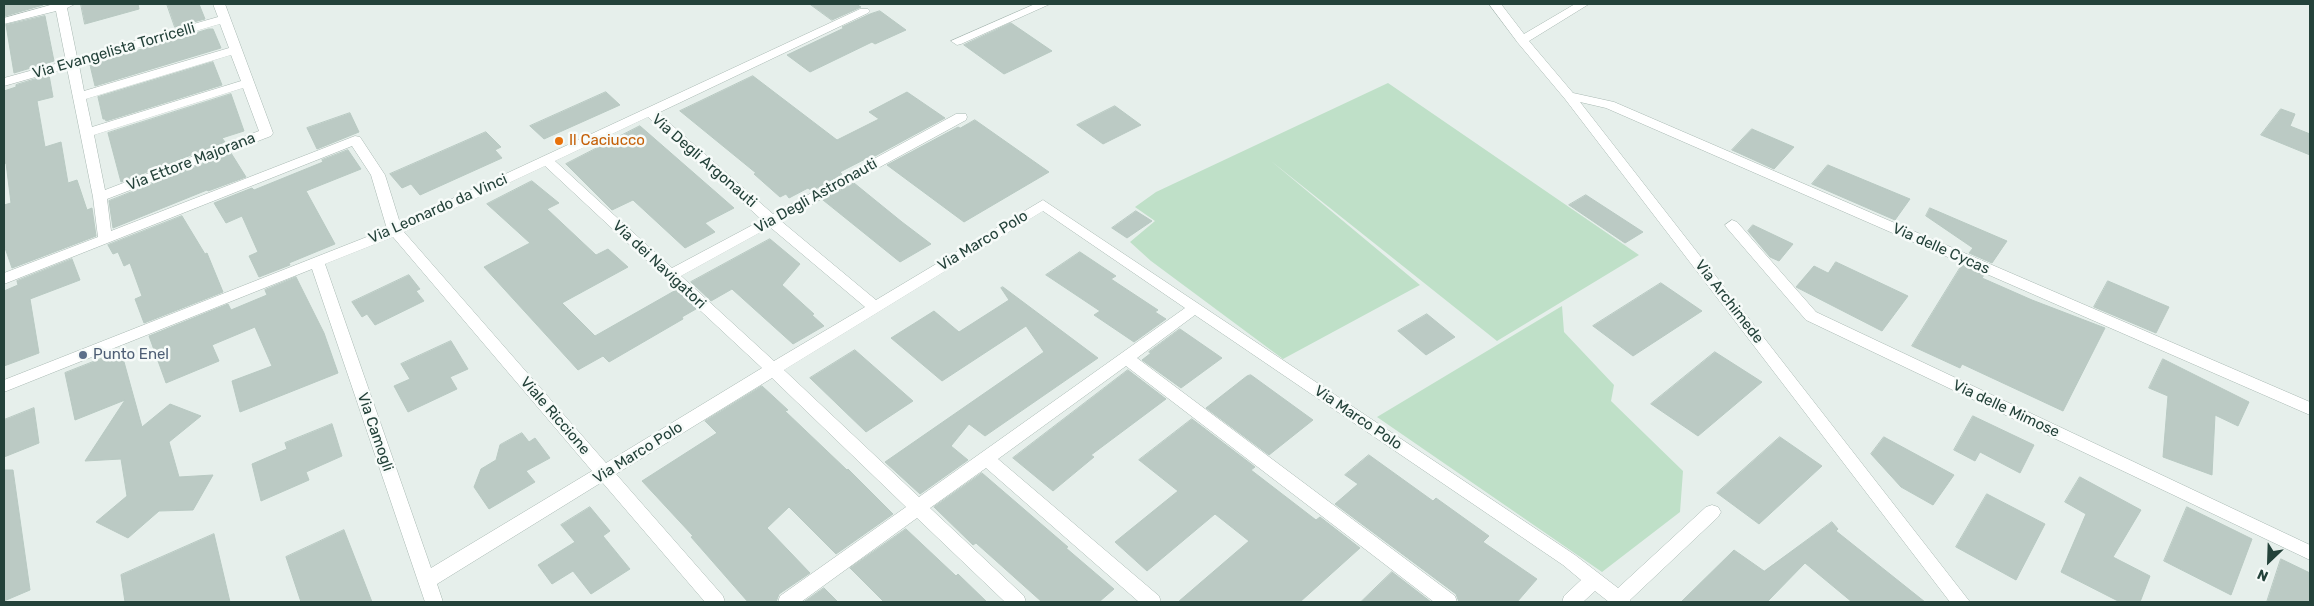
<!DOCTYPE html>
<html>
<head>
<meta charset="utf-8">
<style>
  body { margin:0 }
  #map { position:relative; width:2314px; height:606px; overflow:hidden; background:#e6efeb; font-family:Rubik,sans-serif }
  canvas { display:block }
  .frame { position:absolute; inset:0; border:5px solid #24423a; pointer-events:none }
  .north { position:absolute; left:2244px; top:536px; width:50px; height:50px; -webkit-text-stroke:4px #f7fbf9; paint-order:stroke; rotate:204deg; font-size:14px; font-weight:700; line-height:20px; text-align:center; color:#24423a }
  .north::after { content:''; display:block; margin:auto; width:18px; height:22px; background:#24423a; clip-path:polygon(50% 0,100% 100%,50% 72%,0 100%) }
</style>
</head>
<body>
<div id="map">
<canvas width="2314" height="606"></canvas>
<div class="frame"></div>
<div class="north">N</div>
</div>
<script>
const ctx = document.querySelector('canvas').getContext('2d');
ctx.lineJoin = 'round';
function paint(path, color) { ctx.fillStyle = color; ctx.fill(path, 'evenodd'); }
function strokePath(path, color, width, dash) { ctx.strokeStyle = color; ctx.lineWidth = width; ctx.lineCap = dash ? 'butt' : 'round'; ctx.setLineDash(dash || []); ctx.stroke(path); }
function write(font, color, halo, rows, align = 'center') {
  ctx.font = font + ' Rubik,sans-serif'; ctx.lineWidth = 5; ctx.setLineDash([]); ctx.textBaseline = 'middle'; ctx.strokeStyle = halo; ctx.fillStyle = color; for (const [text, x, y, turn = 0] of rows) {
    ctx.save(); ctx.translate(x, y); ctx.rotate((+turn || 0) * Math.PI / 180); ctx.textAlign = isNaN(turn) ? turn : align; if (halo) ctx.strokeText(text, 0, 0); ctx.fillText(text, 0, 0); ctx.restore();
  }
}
paint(new Path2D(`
  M1388,83L1639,255L1497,341L1271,161L1420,285L1283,359L1151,261L1130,242L1155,221L1135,207L1156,192Z
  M1562,306L1564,332L1614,385L1611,401L1683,471L1680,512L1602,572L1377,417Z`), '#bfe0c8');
const building = new Path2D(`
  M4,4H43V5L5,16Z
  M81,4H138L139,9L85,24Z
  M167,4H199L205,19L175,27Z
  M810,4H856L861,7L832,20Z
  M880,11L906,30L875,44L872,42L810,72L787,55L844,28L842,27L870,14Z
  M45,16L54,61L14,73L6,25Z
  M1011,23L1052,51L1004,74L964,45Z
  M209,29H213L221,48L95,86L90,65Z
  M213,62L222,85L106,121L105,119H103L98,97Z
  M49,75L53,97L37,101L45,147L61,142L68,183L77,180L87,210L92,208L96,236L12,268L4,245V205L11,203L6,163L4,164V91L16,87V85Z
  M753,76L837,140L879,119L869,112L907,92L945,118L875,156L873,155L840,172L842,174L812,191L808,188L789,198L786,194L780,197L754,174L756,173L680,111Z
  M606,92L620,105L544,139L530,126Z
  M231,94L244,131L222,138L225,142L121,182L108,133Z
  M1115,106L1141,125L1103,144L1077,125Z
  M2281,109L2295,114L2290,126L2310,134V155L2261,135Z
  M350,113L359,132L317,149L307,128Z
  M975,120L1049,172L964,222L887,165L958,127L960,128Z
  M640,126L734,208L705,223L715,232L685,248L633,200L612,210L566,164Z
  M1752,129L1794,147L1774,169L1732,150Z
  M486,132L501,147L495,150L502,158L420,195L411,184L402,188L390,174Z
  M348,150L361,169L306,191L335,244L289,263L290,265L259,277L249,256L258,252L242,216L226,223L214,203L252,188L254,190L323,162L322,160Z
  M231,153L246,177L208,191L207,190L113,228L109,201Z
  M1828,165L1910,199L1895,220L1812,184Z
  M532,181L559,203L547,209L596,255L608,249L628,267L562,303L595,336L676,290L696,309L682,317L683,319L609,362L603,356L578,370L484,267L530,243L487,204Z
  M854,183L902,222L931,244L900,262L823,200Z
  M1586,195L1643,232L1625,243L1569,205Z
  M1930,208L2007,241L1992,263L1969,253L1973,248L1926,216Z
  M1136,211L1152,221L1127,238L1112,228Z
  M182,216L205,254L207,253L223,292L144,323L135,299L142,296L130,263L124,266L118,252L113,254L108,245Z
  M1753,225L1793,244L1779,261L1770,257L1748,231Z
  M770,239L800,264L782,285L814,314L812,315L824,326L793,344L732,289L711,301L691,282Z
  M1080,252L1116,276L1111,279L1158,310L1155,312L1166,319L1134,342L1094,315L1100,311L1046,275Z
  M72,259L80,280L30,299L39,353L4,366V291L18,285L17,281Z
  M1836,262L1908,296L1882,331L1796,287L1814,266L1828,273Z
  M1962,265L1984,275L1982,278L2032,300L2105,328L2063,411L1962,364L1960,368L1912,346Z
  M409,275L420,289L416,291L424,301L375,325L367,314L362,317L352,302Z
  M296,277L324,333L338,373L240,412L232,381L272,366L255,327L212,345L219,361L166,383L149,336L228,304L231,310L267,295L265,290Z
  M2108,281L2169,307L2156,333L2094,307Z
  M1661,283L1702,311L1633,356L1593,326Z
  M1003,287L1098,358L985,436L969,424L951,446L968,460L920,494L885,462L1044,352L1026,326L942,381L891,338L934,311L959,332L1009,300L1001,288Z
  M1427,314L1455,337L1426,355L1398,331Z
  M1180,329L1222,358L1181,388L1142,360L1151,353L1149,352Z
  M451,341L468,369L450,377L457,389L408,412L394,386L410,379L401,364Z
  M855,350L913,401L866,432L810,378Z
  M121,351L142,427L170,404L201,416L169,442L179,477L213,475L193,510L159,511L128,538L96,522L127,496L121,459L85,461L125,400L75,420L65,373Z
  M1715,352L1762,382L1698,436L1651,404Z
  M2163,359L2249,402L2238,426L2215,415L2212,475L2163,457L2168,396L2149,388Z
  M1128,370L1166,399L1091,455L1094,457L1053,491L1013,458Z
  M1251,375L1313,420L1269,455L1206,408L1247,376Z
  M762,386L788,410L785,411L847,470L848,469L893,514L836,554L789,507L767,528L810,573L779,594L776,602H748L691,537L693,536L642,481L717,433L705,421Z
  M34,408L39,443L4,457V420Z
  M1973,416L2034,445L2020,473L1980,452L1975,461L1954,450Z
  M1192,419L1255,467L1251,470L1316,520L1320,517L1360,548L1300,602H1178L1249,541L1215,514L1147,571L1115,542L1178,491L1139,460Z
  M332,424L342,456L306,472L309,480L261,501L252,464L287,449L285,443Z
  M522,433L529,442L535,438L550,458L526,471L535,482L489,509L474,487L481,469L496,460L500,445Z
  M1780,437L1822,466L1759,524L1717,493Z
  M1884,437L1954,475L1933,505L1901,487L1871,454Z
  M1369,455L1433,501L1436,498L1489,536L1483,542L1537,579L1517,602H1459L1456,594L1335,504L1358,484L1345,475Z
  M4,470H13L30,590L4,601Z
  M982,473L1068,547L1066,548L1114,589L1099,602H1042L976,543L973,545L934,507Z
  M2080,477L2141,510L2113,557L2150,576L2140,602H2120L2061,572L2086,514L2065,502Z
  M1987,494L2045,524L2016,580L1956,547Z
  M590,507L610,531L603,536L630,569L591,594L573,571L552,584L538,565L575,542L561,525Z
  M2187,507L2252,539L2231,595L2164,561Z
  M1832,522L1838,529L1836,531L1925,602H1852L1805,563L1767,602H1681L1734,550L1764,571Z
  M906,529L956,576L958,574L987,602H884L850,568Z
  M344,530L372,602H301L286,557Z
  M214,534L230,602H125L121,575Z
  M2281,559L2310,573V602H2267Z
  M1392,572L1431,602H1361Z
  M824,588L838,602H804Z`);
paint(building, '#bbcac4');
strokePath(building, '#b8c9c2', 1);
const minor = new Path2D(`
  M54,4H75L67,8L77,57L218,17L213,4H225L273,133L271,136L107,199L111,231L355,136L360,137L385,175L400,223L860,9H868L870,11L868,13L658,113L773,214L956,114H966L967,117L966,120L781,221L876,300L1043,200L1575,555L1618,588L1706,507L1712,505L1718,507L1721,512L1718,517L1630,600L1631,602H1609L1595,591L1583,602H1562L1564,596L1581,580L1563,565L1195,315L1137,358L1455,596L1457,602H1434L1126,366L998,459L1159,596L1161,602H1139L986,468L930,508L1024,596L1026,602H1005L917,518L801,602H778L780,596L906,507L772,378L616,474L723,596L725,602H705L602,482L437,584L443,602H425L312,269L4,392V380L387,229L371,175L352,146L4,284V273L98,237L93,197L67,68L4,86V78L66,61L56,11L4,24V18ZM220,24L229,48L84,91L79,65ZM231,55L241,81L92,127L86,99ZM243,88L259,131L105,190L94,135ZM648,117L762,220L672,268L555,161ZM545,166L762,368L606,463L404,232ZM1043,211L1185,308L919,497L784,370ZM770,227L865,307L774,361L681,276ZM393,237L592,471L431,568L325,264Z
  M1035,4H1050L961,44L957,45L951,41Z
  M1489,4H1501L1524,34L1575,4H1589L1529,41L1573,93L1614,102L2310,402V415L1606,108L1580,102L1970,602H1950L1565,99L1518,43Z
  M1732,220L1737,222L1816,312L2310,545V560L1806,320L1727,228L1725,225Z`);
strokePath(minor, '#a8b8b2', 1);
paint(minor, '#fff');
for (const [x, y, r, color] of [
  [559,141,5,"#e8710a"],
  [83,355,5,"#5c6f8a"]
]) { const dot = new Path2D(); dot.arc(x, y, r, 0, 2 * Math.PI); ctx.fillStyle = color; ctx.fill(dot); strokePath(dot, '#f7fbf9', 2); }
write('15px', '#24423a', '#f7fbf9', [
  ["Via Evangelista Torricelli",114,51,-16],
  ["Via Degli Argonauti",704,161,41],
  ["Via Ettore Majorana",191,162,-21],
  ["Via Degli Astronauti",816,196,-29],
  ["Via Leonardo da Vinci",438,209,-24],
  ["Via Marco Polo",983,241,-31],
  ["Via delle Cycas",1941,249,24],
  ["Via dei Navigatori",659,265,43],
  ["Via Archimede",1729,302,52],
  ["Via delle Mimose",2006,409,25],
  ["Viale Riccione",555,416,49],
  ["Via Marco Polo",1358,418,34],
  ["Via Camogli",375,432,71],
  ["Via Marco Polo",638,453,-32]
]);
write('15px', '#c56008', '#f7fbf9', [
  ["Il Caciucco",569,141]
], 'left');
write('15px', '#4e5e75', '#f7fbf9', [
  ["Punto Enel",93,355]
], 'left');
</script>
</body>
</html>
